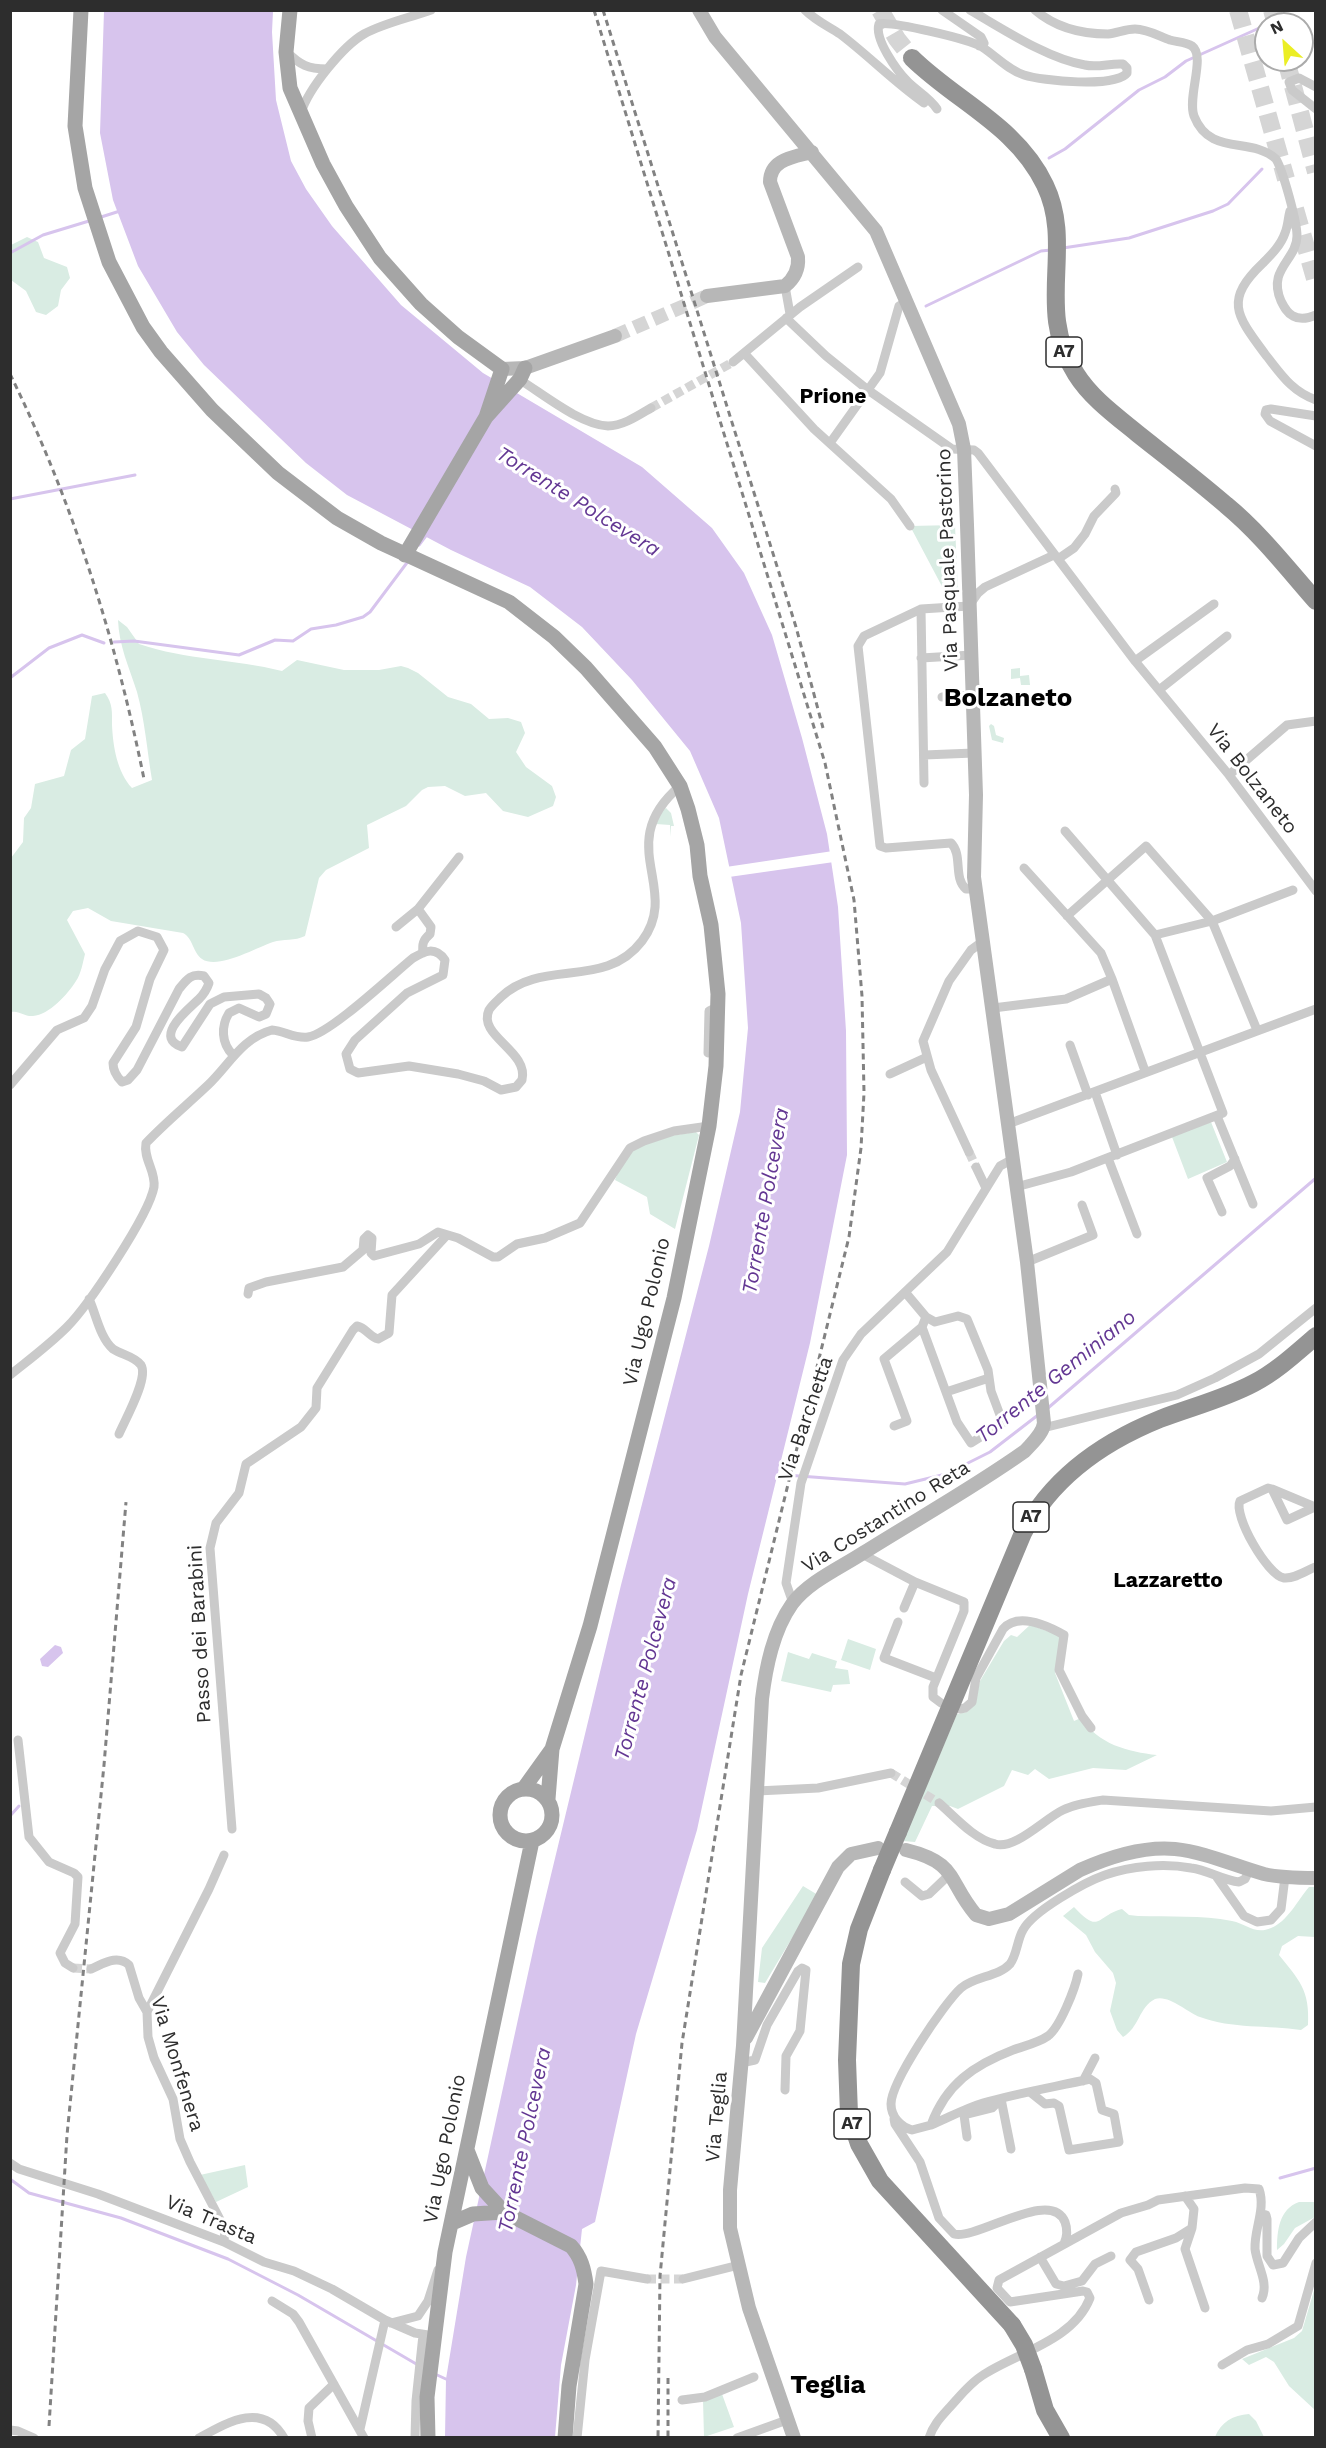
<!DOCTYPE html>
<html>
<head>
<meta charset="utf-8">
<style>
  body { margin:0 }
  #map { position:relative; width:1326px; height:2448px; overflow:hidden; background:#fff; font-family:"Work Sans",sans-serif }
  canvas { display:block }
  .frame { position:absolute; inset:0; border:12px solid #2d2d2d; pointer-events:none }
  .north { position:absolute; left:1254px; top:12px; width:60px; height:60px; box-sizing:border-box; background:#fff; border:2px solid #ababab; border-radius:50%; rotate:334deg; font-size:16px; font-weight:700; line-height:24px; text-align:center; color:#2d2d2d }
  .north::after { content:''; display:block; margin:auto; width:21px; height:27px; background:#ebee25; clip-path:polygon(50% 0,100% 100%,50% 72%,0 100%) }
</style>
</head>
<body>
<div id="map">
<canvas width="1326" height="2448"></canvas>
<div class="frame"></div>
<div class="north">N</div>
</div>
<script>
const ctx = document.querySelector('canvas').getContext('2d');
ctx.lineJoin = 'round';
function paint(path, color) { ctx.fillStyle = color; ctx.fill(path, 'evenodd'); }
function strokePath(path, color, width, dash) { ctx.strokeStyle = color; ctx.lineWidth = width; ctx.lineCap = dash ? 'butt' : 'round'; ctx.setLineDash(dash || []); ctx.stroke(path); }
function write(font, color, halo, rows, align = 'center') {
  ctx.font = font + ' "Work Sans",sans-serif'; ctx.lineWidth = 6; ctx.setLineDash([]); ctx.textBaseline = 'middle'; ctx.strokeStyle = halo; ctx.fillStyle = color; for (const [text, x, y, turn = 0] of rows) {
    ctx.save(); ctx.translate(x, y); ctx.rotate((+turn || 0) * Math.PI / 180); ctx.textAlign = isNaN(turn) ? turn : align; if (halo) ctx.strokeText(text, 0, 0); ctx.fillText(text, 0, 0); ctx.restore();
  }
}
paint(new Path2D(`
  M27,237L38,242L44,258L67,267L70,278L61,290L58,306L46,315L36,312L26,291L11,280V245Z
  M955,525L958,593L946,594L910,526Z
  M118,620L127,627L139,644C186,660 235,659 282,671L297,660L344,670H379L401,666L408,668L418,673L448,697L471,704L489,719L508,718L521,722L525,733L516,752L526,767L552,786L556,797L553,806L528,817L503,811L486,793L465,796L445,786L428,787L422,790L406,806L367,825L369,848L326,870L319,878L305,936C295,941 283,939 273,942C255,948 218,970 202,959C193,953 193,938 183,933L111,921L88,908L73,911L67,920L85,954C83,962 81,974 76,981C68,994 49,1015 33,1016C25,1017 19,1010 11,1012V858L23,842L24,818L31,808L35,784L64,776L71,750L85,739L92,696L105,693C113,704 112,712 112,725C113,746 117,772 132,788L152,780C147,750 145,721 137,692C129,667 119,646 118,620Z
  M1020,668V676L1029,675L1030,685H1021L1020,678L1011,679V669Z
  M991,724L994,726L996,735L1004,738L1003,743L992,740L989,726Z
  M666,808L671,813L674,826H671L670,837V825L656,824L661,812Z
  M1211,1122L1227,1162L1188,1179L1172,1137Z
  M696,1132L699,1135L675,1229L650,1214L647,1197L615,1180C618,1173 620,1164 625,1158C639,1139 674,1135 696,1132Z
  M1030,1625L1061,1636L1062,1639L1055,1673L1074,1721L1081,1718C1098,1744 1128,1752 1157,1755L1126,1770L1093,1768L1049,1779L1035,1769L1028,1775L1012,1770L1004,1786L958,1809L950,1806H932L915,1842L903,1841L957,1714L967,1712L974,1705L980,1681L1004,1641L1011,1635L1017,1637Z
  M848,1639L876,1649L870,1670L841,1660Z
  M788,1652L809,1659L812,1653L837,1661L835,1668L848,1670L850,1684L833,1685L831,1692L781,1681Z
  M803,1886L818,1895L765,1983L758,1982L762,1948Z
  M1309,1887H1315V1937L1298,1936L1282,1946L1279,1955C1299,1980 1310,1990 1308,2025L1301,2030C1268,2025 1232,2029 1200,2017C1187,2012 1168,1994 1155,1999C1139,2007 1139,2028 1123,2037L1117,2030L1110,2011L1116,1983L1113,1973L1095,1952L1086,1935L1063,1916L1074,1907C1100,1935 1096,1916 1122,1909L1129,1915L1138,1916C1170,1917 1201,1915 1232,1921C1247,1924 1255,1935 1271,1928C1287,1922 1298,1900 1309,1887Z
  M245,2165L248,2187L216,2202L200,2175Z
  M1299,2202H1315V2217L1295,2228L1284,2244L1277,2250C1277,2231 1279,2209 1299,2202Z
  M1315,2287V2410L1289,2386L1274,2362L1266,2357L1249,2365L1242,2359L1294,2338L1302,2331Z
  M722,2394L734,2427L704,2437L703,2400Z
  M1249,2414L1256,2421L1264,2437H1215C1221,2422 1233,2415 1249,2414Z`), '#d9ece3');
paint(new Path2D(`
  M104,11H273L272,32L276,100L291,161L306,189L332,226L401,305L483,373L642,467L712,528L744,573L772,635L802,738L827,834L838,907L846,1031L847,1155L810,1343L748,1594L697,1830L636,2034L595,2222L582,2229L576,2285L561,2365L555,2437H445L446,2379L466,2257L536,1937L621,1585L709,1246L740,1112L748,1028L741,923L719,818L690,751L632,680L582,627L530,587L451,550L347,495L306,463L204,365L177,332L138,266L113,200L100,133Z
  M55,1645L61,1647L63,1653L48,1667L42,1666L40,1659Z`), '#d7c4ed');
paint(new Path2D(`
  M833,851L834,862L729,877L726,867Z`), '#fff');
strokePath(new Path2D(`
  M1268,24H1269
  M1049,158L1065,149L1139,90L1165,77L1186,61L1266,25
  M98,218L120,211
  M1063,248L1129,238L1213,211L1228,204L1262,169
  M10,253L43,235L89,221
  M926,306L1041,251L1051,250
  M10,499L135,475
  M419,545L428,533
  M114,642L134,641L239,655L275,640L293,641L311,629L336,625L363,617L370,612L409,560
  M10,678L49,648L82,635L104,643
  M1048,1408L1316,1178
  M773,1474L905,1484L946,1474L990,1452L1038,1415
  M10,1816L19,1806
  M1280,2178L1316,2168
  M10,2179L29,2193L121,2218L228,2259L298,2295L418,2365
  M435,2374L448,2380`), '#d7c4ed', 3);
strokePath(new Path2D(`
  M651,408L733,362
  M969,1152L976,1167
  M891,1773L939,1803
  M73,1968L91,1969
  M647,2279H683`), '#d5d5d5', 9, [9, 4.5]);
strokePath(new Path2D(`
  M615,336L707,296`), '#d5d5d5', 14, [14, 7]);
strokePath(new Path2D(`
  M880,10L897,39L912,58
  M1238,10L1286,179
  M1272,10L1276,24
  M1286,60L1316,172
  M1295,209L1316,282`), '#d5d5d5', 18, [18, 9]);
strokePath(new Path2D(`
  M805,10C816,21 828,26 840,34C869,56 894,82 924,103
  M942,10L981,37L984,43L979,46
  M1035,10C1056,28 1081,34 1108,34C1117,33 1126,29 1135,29C1147,29 1159,36 1170,40C1177,42 1186,42 1192,46C1206,56 1187,97 1194,116C1210,157 1251,136 1276,159C1283,171 1297,221 1297,236C1297,260 1267,269 1281,301C1284,307 1287,313 1293,316C1300,320 1309,318 1316,315
  M287,52C300,65 308,69 327,69
  M1316,87L1299,78L1289,82L1292,90L1316,109
  M937,109C930,98 917,91 908,82C897,71 874,39 879,24C892,21 969,39 982,47C996,56 1008,70 1024,75C1042,81 1116,88 1127,73V68L1123,64C1110,63 1098,68 1085,65C1048,59 1003,29 970,10
  M301,113C308,89 343,46 364,34C384,23 409,18 431,10
  M1290,211C1288,218 1288,226 1285,233C1281,245 1271,255 1263,263C1224,300 1236,315 1265,354C1281,374 1291,391 1316,400
  M785,286L790,314
  M786,318L826,356L868,390L952,449L974,450L978,453L1135,661L1229,775L1316,891
  M745,354L814,429L891,499L910,526
  M733,362L800,307L858,267
  M517,378C542,393 580,425 608,426C623,426 639,415 651,408
  M1316,416L1271,409L1266,410L1265,414L1270,421L1316,446
  M830,443L880,373L899,306L907,301
  M1058,559L1074,548L1085,534L1094,516L1116,493L1115,489
  M921,609L924,783
  M921,658L972,655
  M1135,661L1214,604
  M1159,690L1227,636
  M942,697L973,695
  M924,755L974,753
  M1229,775L1287,725L1316,721
  M1024,868L1101,953L1112,979L1145,1071
  M975,889H966C953,878 963,855 951,843L886,848L880,846L858,646L864,636L921,609L969,606L978,593L985,587L1054,555
  M418,909L459,857
  M1067,916L1146,846L1212,921L1257,1030
  M396,927L418,909L431,927L430,934C423,940 422,944 423,953
  M1155,935L1212,921L1293,890
  M993,1008L1066,999L1112,979
  M1070,1045L1088,1095
  M708,1053L709,1011L719,1006
  M890,1074L927,1057
  M10,1085L57,1030L84,1018L92,1006L105,969L120,941L138,931L157,937L164,950L150,979L136,1027L113,1063C113,1071 116,1076 122,1082L128,1080L137,1070L179,989C187,979 191,973 204,976L209,983C207,989 204,994 199,999C190,1008 152,1037 182,1047L210,1004L224,997L259,994L266,998L270,1004L266,1014L259,1017L239,1008L229,1013C221,1026 221,1043 233,1055
  M1095,1092L1117,1155
  M1217,1116L1253,1204
  M1008,1124L1316,1009
  M969,1152L931,1070L923,1041L949,981L971,950L982,942
  M1108,1158L1137,1234
  M976,1167L986,1188
  M1016,1187L1071,1172L1223,1113L1155,935L1065,831
  M1222,1212L1207,1178L1230,1166L1235,1159
  M1027,1262L1093,1235L1082,1205
  M248,1294L249,1288L266,1282L343,1267L363,1250L364,1239L368,1235L372,1238L371,1253L374,1256L419,1244L438,1232L458,1238L493,1257H498L517,1244L545,1238L580,1223L630,1148L644,1141L674,1131L709,1126
  M89,1299C96,1314 100,1338 113,1349C122,1355 134,1356 141,1365C149,1378 125,1420 119,1434
  M922,1327L957,1422L971,1443L1003,1423L991,1391L988,1370L967,1319L958,1316L935,1322L926,1317
  M10,1375C30,1359 49,1345 67,1327C88,1306 149,1215 154,1187C156,1171 143,1159 146,1143C166,1122 188,1104 208,1085C229,1065 242,1038 272,1030C285,1031 295,1039 308,1037C330,1034 393,974 413,958C425,951 435,946 445,960L443,975L407,993L355,1040L346,1054L350,1069L358,1073L409,1066L458,1074L484,1081L501,1090L516,1087L522,1080C529,1051 477,1036 489,1010C492,1005 497,1001 501,997C542,958 605,990 642,941C682,888 612,844 680,786
  M946,1392L989,1378
  M894,1426L907,1421L884,1359L922,1327L926,1317L905,1292
  M1043,1428L1177,1395L1215,1378L1259,1354L1316,1308
  M1272,1489L1315,1507L1287,1520L1272,1489L1268,1488L1240,1501C1233,1515 1267,1575 1284,1578C1294,1579 1306,1571 1315,1567
  M862,1554L915,1582L964,1602V1611L933,1687V1697L941,1703
  M793,1603L786,1583L801,1483L843,1360L861,1334L947,1252L1000,1166L1013,1159
  M904,1608L915,1582
  M898,1622L884,1658L936,1678
  M960,1709L965,1708L972,1702L976,1678L1003,1629C1018,1612 1048,1626 1064,1635L1059,1670L1082,1716L1091,1728
  M18,1740L29,1837L49,1862L74,1873L78,1877L75,1924L60,1953L65,1963L73,1968
  M757,1791L818,1788L891,1773
  M939,1803C955,1817 974,1839 995,1844C1015,1850 1044,1819 1063,1810C1075,1804 1090,1802 1103,1800L1271,1811L1316,1807
  M232,1829L210,1548L216,1523L239,1493L246,1464L301,1427L316,1408L317,1388L353,1330L357,1326C366,1328 370,1337 378,1339L389,1333L392,1295L447,1235
  M1216,1876L1244,1916L1257,1922L1271,1920L1281,1909L1285,1877
  M905,1882L922,1896L929,1894L950,1874
  M91,1969C103,1964 117,1954 129,1965L139,1998L147,2012L148,2037L154,2058L173,2099L180,2139L190,2162L225,2229L224,2242
  M1078,1974C1075,1989 1060,2027 1048,2036C1038,2043 1024,2046 1013,2050C974,2065 946,2084 931,2125L912,2130C901,2127 891,2117 891,2104C891,2082 944,2003 961,1988C975,1976 998,1977 1010,1964C1017,1955 1017,1940 1023,1930C1033,1911 1085,1882 1105,1875C1131,1866 1164,1863 1191,1868C1208,1870 1222,1880 1239,1882L1245,1879L1250,1869
  M147,2012L209,1889L224,1855
  M741,2063L755,2060L767,2025L798,1971L802,1968L806,1970L800,2031L786,2056L785,2090
  M1083,2081L1095,2058
  M1001,2099L1011,2149
  M894,2119L895,2124L920,2162L939,2218L954,2234C978,2240 1051,2187 1065,2222C1068,2230 1067,2237 1064,2244
  M931,2125C948,2118 966,2108 983,2103C1018,2093 1054,2087 1090,2079L1096,2083L1102,2110L1114,2114L1119,2142L1069,2150L1059,2106L1054,2103L1045,2104L1030,2092
  M967,2137L964,2115L992,2108L1001,2099
  M10,2163L19,2169L98,2194L224,2242L264,2262L294,2271L332,2289L385,2320L415,2333L435,2336
  M1261,2214L1266,2215L1267,2219V2256L1273,2265L1283,2263L1299,2238L1316,2222
  M1192,2228L1185,2249L1205,2308
  M1040,2257L1056,2284L1064,2286L1082,2281L1095,2264L1111,2256
  M683,2279L739,2265
  M1149,2300L1138,2269L1130,2260L1136,2252L1176,2238L1192,2228L1194,2209L1185,2196
  M272,2301L293,2314L299,2322L364,2438
  M391,2323L418,2316L428,2301L438,2270
  M1222,2365L1247,2350L1268,2344L1298,2326L1316,2263
  M682,2400L705,2397L754,2377
  M360,2429L385,2320
  M10,2430L18,2431L34,2438
  M199,2438C228,2422 263,2401 284,2438
  M312,2438L308,2421L309,2408L334,2384
  M415,2438L416,2401L423,2335
  M577,2438L585,2360L601,2271L647,2279
  M737,2438L787,2420
  M929,2438C933,2425 941,2417 950,2407C960,2396 970,2383 983,2375C1018,2352 1073,2341 1090,2298L1087,2292L1083,2291L1010,2302L997,2288L999,2280L1121,2213L1148,2205L1158,2200L1245,2188L1259,2189C1266,2209 1254,2229 1255,2249C1257,2266 1269,2282 1262,2298`), '#cacaca', 9);
strokePath(new Path2D(`
  M699,10L715,37L876,231L959,424L964,449L967,525L976,795L974,877L1027,1262L1044,1423C1043,1434 1032,1443 1025,1451C973,1488 917,1519 863,1553C840,1568 808,1582 792,1604C773,1631 766,1667 762,1699L743,2046L730,2190V2228L749,2308L794,2438
  M707,296L785,286C795,278 799,269 798,257L770,182C770,159 794,157 812,152
  M502,369L525,368L615,336
  M906,1850C959,1863 947,1881 976,1915L989,1919L1009,1914L1080,1870C1109,1857 1143,1846 1175,1849C1205,1852 1235,1866 1264,1874C1281,1878 1299,1878 1316,1878
  M746,2038L838,1867L851,1854L878,1848`), '#b7b7b7', 14);
strokePath(new Path2D(`
  M81,10L75,126L85,188L109,262L143,327L161,352L212,410L278,473L337,518L381,543L509,602L554,637L586,668L655,747L680,786L688,809L697,845L700,876L711,925L718,994L716,1066L709,1126L674,1298L590,1626L552,1749L548,1799
  M290,10L286,52L290,88L323,164L346,206L380,258L421,304L458,337L502,369L486,417
  M405,555L486,417L520,379L525,368
  M524,1788L552,1749
  M500 1815a26 26 0 1 1 52 0a26 26 0 1 1-52 0Z
  M467,2150L482,2188L504,2212L571,2246C581,2257 584,2269 586,2284L569,2386L565,2438
  M452,2223L473,2214L504,2212
  M428,2438L427,2397L445,2252L532,1841`), '#a5a5a5', 15);
strokePath(new Path2D(`
  M912,58C957,102 1017,126 1045,185C1075,247 1034,309 1076,374C1091,398 1116,416 1138,434C1167,457 1197,480 1226,505C1260,533 1287,568 1316,601
  M898,1832L1023,1533C1052,1477 1103,1442 1160,1419C1191,1407 1224,1399 1254,1383C1277,1371 1296,1353 1316,1336
  M882,1870L859,1929L851,1964L847,2060L849,2114L859,2144L880,2181L1012,2325
  M1033,2369L1045,2410L1061,2438`), '#949494', 18);
strokePath(new Path2D(`
  M594,10L825,763L854,900L862,996L864,1093L861,1148L849,1237L741,1675L682,2043L660,2276L658,2438
  M603,10L796,627L823,728
  M10,374C73,502 116,640 144,779
  M668,2378V2438
  M49,2426L67,2135L104,1765L126,1502`), '#828282', 3, [6, 4.5]);
strokePath(new Path2D(`
  M882,1870L898,1832
  M1012,2325L1024,2345L1033,2369`), '#949494', 18);
for (const [x, y, w] of [
  [1064,352,36],
  [1031,1517,36],
  [852,2124,36]
]) { const box = new Path2D(); box.roundRect(x - w / 2, y - 15, w, 30, 4.5); ctx.fillStyle = '#fff'; ctx.fill(box); strokePath(box, '#2d2d2d', 1.5); }
write('bold 18px', '#2d2d2d', null, [
  ["A7",1064,352],
  ["A7",1031,1517],
  ["A7",852,2124]
]);
write('20px', '#2d2d2d', '#fff', [
  ["Via Pasquale Pastorino",948,560,-92],
  ["Via Bolzaneto",1252,779,52],
  ["Via Ugo Polonio",647,1312,-77],
  ["Via Barchetta",806,1419,-71],
  ["Via Costantino Reta",886,1517,-32],
  ["Passo dei Barabini",200,1634,-93],
  ["Via Monfenera",177,2064,73],
  ["Via Teglia",717,2117,-85],
  ["Via Ugo Polonio",445,2149,-79],
  ["Via Trasta",211,2220,23]
]);
write('bold 21px', '#000', '#fff', [
  ["Prione",833,397],
  ["Lazzaretto",1168,1581]
]);
write('italic 21px', '#633793', '#fff', [
  ["Torrente Polcevera",578,502,32],
  ["Torrente Polcevera",766,1201,-80],
  ["Torrente Geminiano",1056,1377,-39],
  ["Torrente Polcevera",646,1669,-75],
  ["Torrente Polcevera",525,2140,-78]
]);
write('bold 26px', '#000', '#fff', [
  ["Bolzaneto",1008,698],
  ["Teglia",828,2385]
]);
</script>
</body>
</html>
